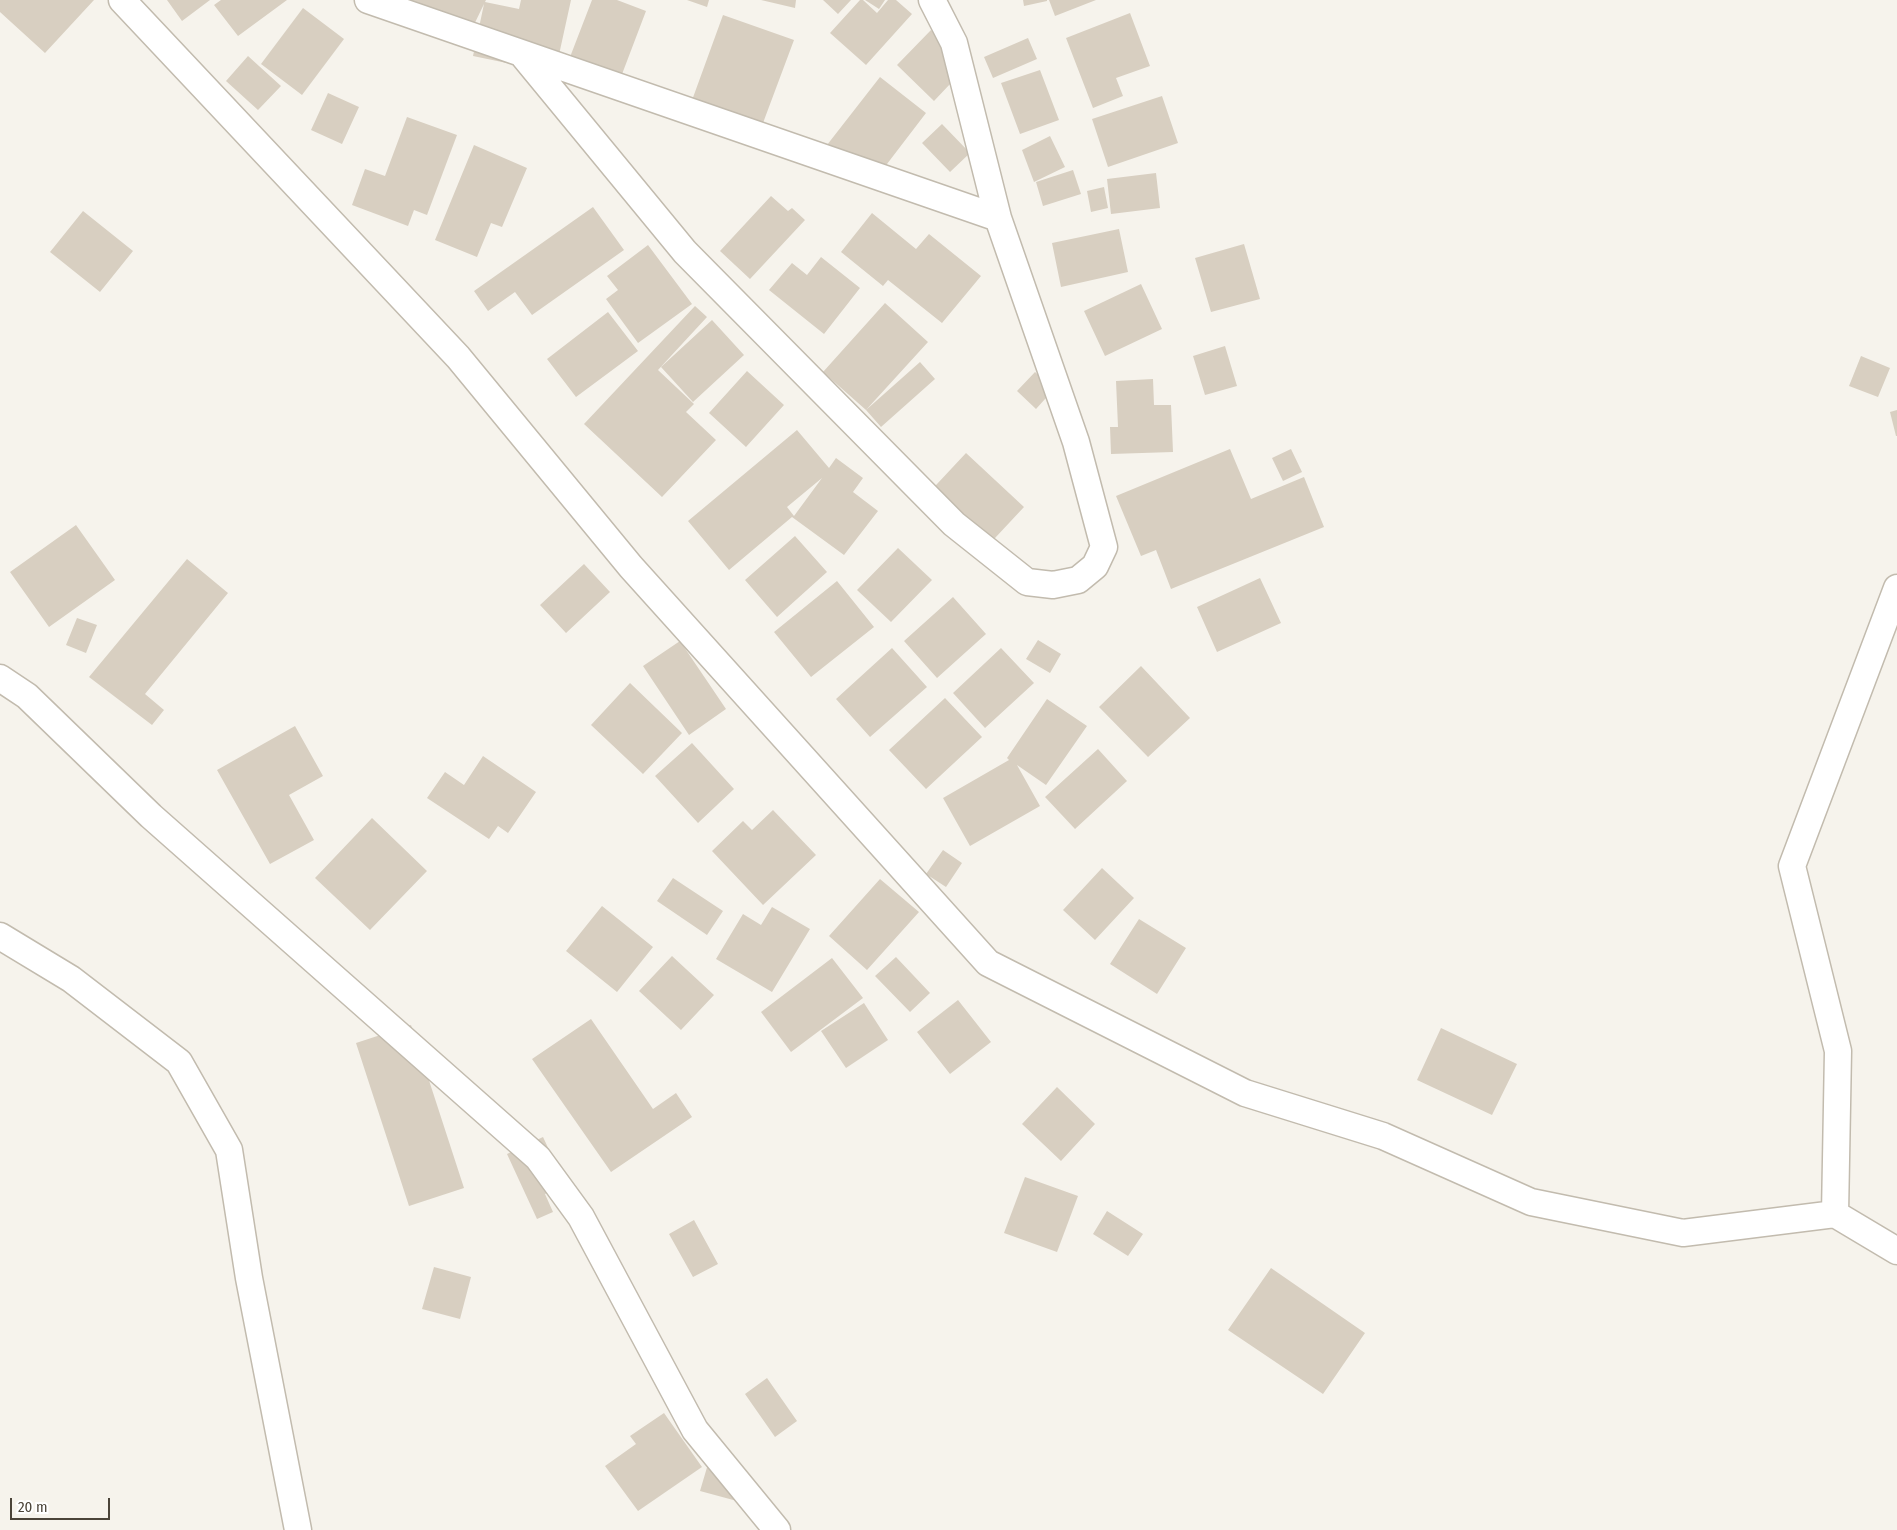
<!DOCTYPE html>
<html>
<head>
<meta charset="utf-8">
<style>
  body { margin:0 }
  #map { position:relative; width:1897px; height:1530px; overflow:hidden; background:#f6f3ec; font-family:"Fira Sans Condensed",sans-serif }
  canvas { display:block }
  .scale { position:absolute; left:10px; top:1498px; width:100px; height:22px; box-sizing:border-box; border:2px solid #4b4439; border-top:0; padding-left:6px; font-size:15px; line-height:18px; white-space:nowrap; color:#4b4439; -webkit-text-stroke:4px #fff; paint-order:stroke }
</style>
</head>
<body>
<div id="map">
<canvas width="1897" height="1530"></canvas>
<div class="scale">20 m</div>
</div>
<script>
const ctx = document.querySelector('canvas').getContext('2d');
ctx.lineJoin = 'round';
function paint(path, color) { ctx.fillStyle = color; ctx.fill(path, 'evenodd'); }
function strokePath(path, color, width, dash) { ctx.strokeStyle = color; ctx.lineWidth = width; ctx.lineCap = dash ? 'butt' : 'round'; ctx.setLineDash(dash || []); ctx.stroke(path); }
paint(new Path2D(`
  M0,0H94L45,53L0,12Z
  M167,0H210L182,21Z
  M221,0H287L238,36L214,5Z
  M401,0H486L485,2L519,9L521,0H571L555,73L473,56L484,4L470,33Z
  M592,0H617L646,11L616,90L565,70Z
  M687,0H709L707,7Z
  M761,0H796L795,8Z
  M823,0H851L838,14Z
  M860,0H863L877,13L888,0H896L912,14L866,65L830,33Z
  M865,0H885L879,9Z
  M1023,0H1047V1L1024,6Z
  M1049,0H1096L1055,16Z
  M303,8L344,39L302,95L261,64Z
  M1130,13L1150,66L1116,78L1123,96L1093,108L1066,38Z
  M723,15L794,40L757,139L687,114Z
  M931,30L967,66L934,101L897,65Z
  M1028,38L1037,59L993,78L984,57Z
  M248,56L281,86L258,110L226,81Z
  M1040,70L1059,120L1020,134L1001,83Z
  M880,77L926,113L874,181L827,145Z
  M328,93L359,107L342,144L311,130Z
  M1162,96L1178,143L1108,167L1092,119Z
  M407,117L457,135L427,215L414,210L408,226L352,205L365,169L385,176Z
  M942,124L970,153L950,172L922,143Z
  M1050,136L1065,167L1034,182L1022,150Z
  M474,145L527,168L502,227L491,223L477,257L435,240Z
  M1073,170L1081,194L1043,206L1036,182Z
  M1156,173L1160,208L1111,214L1107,179Z
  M1104,187L1108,208L1091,212L1087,191Z
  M771,196L788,211L792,208L805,220L750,279L720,251Z
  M593,207L624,250L532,315L515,292L488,311L474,291Z
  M83,211L133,251L100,292L50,252Z
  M872,213L916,249L929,234L981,276L942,323L888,280L883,286L841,252Z
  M1119,229L1128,272L1061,287L1052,243Z
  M1244,244L1260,299L1211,312L1195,258Z
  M648,245L692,304L638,343L606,299L618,290L607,276Z
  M821,257L860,288L824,334L769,290L792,263L807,275Z
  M1141,284L1162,329L1105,356L1084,311Z
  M885,303L928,342L866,410L823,372Z
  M695,306L707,317L658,370L694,404L686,412L716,440L662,497L584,424Z
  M608,312L638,351L576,397L547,359Z
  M712,320L744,355L693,402L661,367Z
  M1225,346L1237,386L1205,395L1193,356Z
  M1861,356L1890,368L1878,397L1849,386Z
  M920,362L935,379L881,427L866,410Z
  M747,371L784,405L746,447L709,413Z
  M1035,372L1054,389L1036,409L1017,391Z
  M1153,379L1154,405H1171L1173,452L1111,454L1110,427H1118L1116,381Z
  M1897,410V436H1896L1890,412Z
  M797,430L829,468L836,458L863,478L853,492L878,511L844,555L792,517L729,570L688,521ZM822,478L794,516L787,507Z
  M1230,449L1251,499L1304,477L1324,527L1171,589L1156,550L1141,556L1116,496Z
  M1291,449L1302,472L1283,481L1272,458Z
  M966,453L1024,507L981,553L923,499Z
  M76,525L115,580L49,627L10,572Z
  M795,536L827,572L777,617L745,580Z
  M898,548L932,580L891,622L857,590Z
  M187,559L228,593L145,694L164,710L152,725L89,677Z
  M584,564L610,592L566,633L540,605Z
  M1260,578L1281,623L1217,652L1197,607Z
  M837,581L874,627L811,677L774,632Z
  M953,597L986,634L937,678L904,641Z
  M77,618L97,625L86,653L66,645Z
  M1038,640L1061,654L1050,673L1026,659Z
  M680,641L726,709L689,735L643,666Z
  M892,648L927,687L870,737L836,699Z
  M1001,648L1034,683L985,728L953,693Z
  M1141,666L1190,718L1148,757L1099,707Z
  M630,683L682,733L643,774L591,725Z
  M945,698L982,737L926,789L889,750Z
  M1047,699L1087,726L1046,785L1017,765L1040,806L970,846L943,798L1009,760L1007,758Z
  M295,726L323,776L289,795L314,840L270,864L217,770Z
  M692,743L734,789L698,823L655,776Z
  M1098,749L1127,781L1075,829L1045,797Z
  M483,756L536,792L508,833L498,826L489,839L427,798L445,772L464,785Z
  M773,810L816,855L763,905L712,851L743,821L752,830Z
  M372,818L427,871L370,930L315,878Z
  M943,850L962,863L946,887L926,874Z
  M1102,868L1134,898L1095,940L1063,910Z
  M673,878L723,911L707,935L657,901Z
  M880,879L919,912L867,970L829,936Z
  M602,906L653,947L617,992L566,951Z
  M772,907L810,929L772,992L716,959L743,914L761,925Z
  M1139,919L1186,948L1157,994L1110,964Z
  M672,956L714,995L681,1030L639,991Z
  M896,957L930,993L910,1012L875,976Z
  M832,958L863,998L791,1052L761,1012Z
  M958,1000L991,1042L950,1074L917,1032Z
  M864,1003L888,1040L846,1068L821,1031Z
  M591,1019L653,1109L676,1093L692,1117L611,1172L532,1059Z
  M411,1025L464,1188L409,1206L356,1043Z
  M1441,1028L1517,1064L1492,1115L1417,1080Z
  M1057,1087L1095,1124L1061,1161L1022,1124Z
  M543,1137L565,1184L545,1194L553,1212L537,1219L507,1154Z
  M1025,1177L1078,1196L1057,1252L1004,1233Z
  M1107,1211L1143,1234L1128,1256L1093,1234Z
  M694,1220L718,1264L693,1277L669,1234Z
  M434,1267L471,1277L460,1319L422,1309Z
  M1271,1268L1365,1333L1323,1394L1228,1330Z
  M767,1378L797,1421L775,1437L745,1394Z
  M664,1413L702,1467L638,1511L605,1466L636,1444L630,1436Z
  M708,1464L737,1501L700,1491Z`), '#d8cfc1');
const minor = new Path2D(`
  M122,0L458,357L631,567L988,963L1245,1093L1383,1136L1531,1202L1683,1233L1835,1214L1897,1251
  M368,0L998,218
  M522,54L685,252L954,524L1027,582L1053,585L1078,580L1095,566L1104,547L1076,442L998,218L954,43L932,0
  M0,678L27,696L151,816L538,1158L581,1217L695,1430L777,1530
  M0,936L71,979L179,1062L229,1150L249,1278L298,1530
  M1835,1214L1838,1051L1792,866L1897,588`);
strokePath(minor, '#c2bbae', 29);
strokePath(minor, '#fff', 26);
</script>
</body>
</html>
